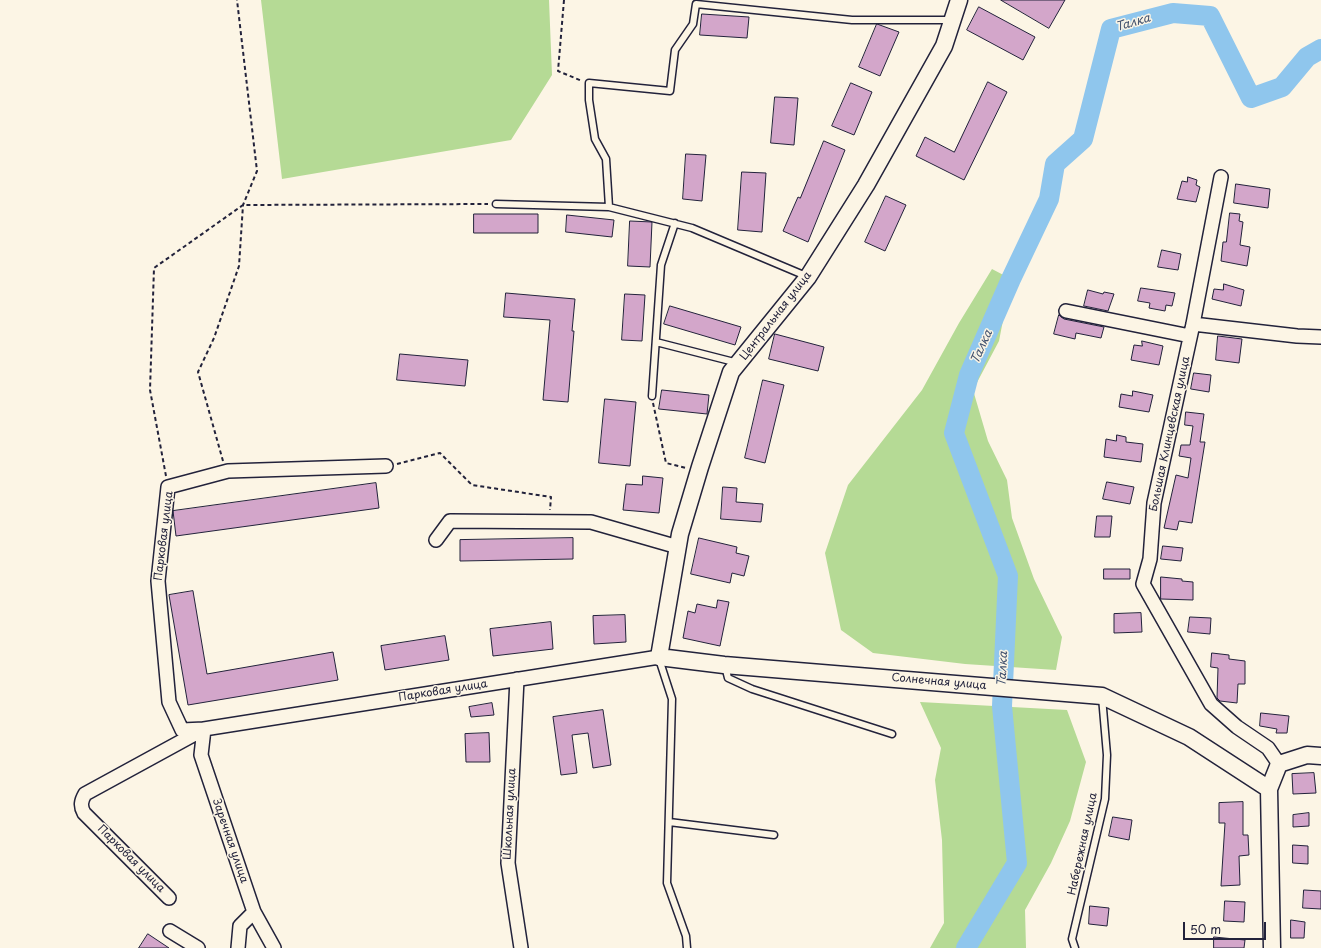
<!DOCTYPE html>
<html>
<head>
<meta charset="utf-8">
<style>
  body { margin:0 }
  #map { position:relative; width:1321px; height:948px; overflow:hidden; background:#fcf5e5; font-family:"Playpen Sans",sans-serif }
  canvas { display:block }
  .scale { position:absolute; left:1183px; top:922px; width:83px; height:18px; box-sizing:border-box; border:2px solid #22223b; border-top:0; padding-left:5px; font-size:12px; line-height:14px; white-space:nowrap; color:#22223b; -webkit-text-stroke:3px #fcf5e5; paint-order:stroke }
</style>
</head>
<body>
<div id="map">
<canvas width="1321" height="948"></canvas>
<div class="scale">50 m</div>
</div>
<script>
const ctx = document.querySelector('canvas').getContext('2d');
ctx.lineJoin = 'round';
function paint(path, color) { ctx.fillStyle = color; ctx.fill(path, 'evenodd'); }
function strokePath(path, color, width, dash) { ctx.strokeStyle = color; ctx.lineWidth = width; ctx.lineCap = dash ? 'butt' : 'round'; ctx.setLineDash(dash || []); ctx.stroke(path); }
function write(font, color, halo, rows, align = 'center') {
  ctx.font = font + ' "Playpen Sans",sans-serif'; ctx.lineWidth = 3; ctx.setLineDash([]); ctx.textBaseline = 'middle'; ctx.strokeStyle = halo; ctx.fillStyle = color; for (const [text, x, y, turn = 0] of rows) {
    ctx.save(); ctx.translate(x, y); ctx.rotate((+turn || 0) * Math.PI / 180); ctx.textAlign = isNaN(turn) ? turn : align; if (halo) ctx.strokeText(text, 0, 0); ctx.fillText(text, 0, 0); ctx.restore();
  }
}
paint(new Path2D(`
  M261,0H549L552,75L511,140L282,179Z
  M992,269L1011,279L999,341L973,390L988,441L1007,480L1012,518L1034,579L1062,637L1056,670L965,664L873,653L841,630L825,553L848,485L922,390L959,323Z
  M920,702L1067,710L1086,762L1070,821L1051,863L1025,910L1026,948H930L944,923L942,840L935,780L941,748Z`), '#b5da95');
strokePath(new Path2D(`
  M966,948L1017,863L1002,706L1008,576L954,433L969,375L1011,279L1049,199L1055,164L1083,139L1111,29L1173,13L1210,16L1251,98L1282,87L1307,57L1321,49`), '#8fc6ed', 20);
const building = new Path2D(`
  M1001,0H1065L1049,28Z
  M979,7L1035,37L1023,60L967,30Z
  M702,14L749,17L747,38L700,35Z
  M877,24L899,32L880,76L859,67Z
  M988,82L1007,92L964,180L916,156L925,137L954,152Z
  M851,83L872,92L854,135L832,126Z
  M775,97L798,98L794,145L771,143Z
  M824,141L845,150L808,242L783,231L798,197L800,198Z
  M686,154L706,155L702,201L683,199Z
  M742,172L766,173L762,232L738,230Z
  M1188,177L1197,180L1196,185L1200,187L1196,202L1177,199L1182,181L1187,182Z
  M1236,184L1270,189L1268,208L1234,203Z
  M886,196L906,205L885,251L865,242Z
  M1230,213L1240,214L1239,221L1243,222L1240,245L1250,247L1247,266L1221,261L1223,242H1226Z
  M474,214H538V233H474Z
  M567,215L614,220L612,237L566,232Z
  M630,221L652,222L650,267L628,266Z
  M1162,250L1181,254L1178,270L1158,267Z
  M1224,284L1244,290L1241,306L1212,299L1214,289L1223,290Z
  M1141,288L1175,293L1172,306L1166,305L1165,311L1149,308L1150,303L1138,301Z
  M1088,290L1103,294L1104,292L1114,294L1108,311L1084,306Z
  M506,293L575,299L572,331H574L568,402L543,400L550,320L504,317Z
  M625,294L645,295L642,341L622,340Z
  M670,306L741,327L735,345L664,324Z
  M1059,315L1064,319L1104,327L1101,338L1076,333L1075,339L1054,334Z
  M775,334L824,347L818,371L769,359Z
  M1218,336L1242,339L1239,363L1216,360Z
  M1142,341L1163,346L1159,365L1131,360L1134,345L1142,346Z
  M400,354L468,360L465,386L397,380Z
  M1194,373L1211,375L1209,392L1191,389Z
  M763,380L784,385L765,463L745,458Z
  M662,390L709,395L707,414L659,409Z
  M1133,391L1153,395L1149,412L1119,407L1121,394L1132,396Z
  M605,399L636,402L630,466L599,463Z
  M1186,412L1204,414L1200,442H1205L1192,523L1179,521L1177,530L1164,528L1176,475L1188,478L1191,458L1179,456L1181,445H1190L1193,426L1185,425Z
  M1117,435L1126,437V442L1143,444L1141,462L1104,457L1106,439L1116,441Z
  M643,476L663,478L659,513L623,510L626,484L642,485Z
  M1107,482L1134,487L1130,504L1103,499Z
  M376,483L379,508L176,536L173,511Z
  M723,487L737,488L736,502L763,504L761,522L721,519Z
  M1097,516H1112L1110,537H1095Z
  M573,538V559L460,561V540Z
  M699,538L737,547L736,553L749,556L744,576L732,573L730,583L691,574Z
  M1163,546L1183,548L1181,561L1161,559Z
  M1104,569H1130V579H1104Z
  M1161,577L1182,579V581L1193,582V600L1161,599Z
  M193,591L207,674L333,652L338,680L188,705L169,595Z
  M718,600L729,602L720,646L683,638L688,611L695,613L697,604L716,608Z
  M1141,613L1142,632L1114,633V614Z
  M625,615L626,642L594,644L593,616Z
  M1190,617L1211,618L1210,634L1188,632Z
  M551,622L553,649L493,656L490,629Z
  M445,636L449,660L385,670L381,646Z
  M1212,653L1229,655V659L1245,661V684H1238L1237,703L1220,701L1217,698L1218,668L1211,667Z
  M492,703L494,715L471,717L469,707Z
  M603,710L611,765L593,768L588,733L572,735L577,773L561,775L553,717Z
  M1261,713L1289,716L1287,733H1276L1277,729L1260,726Z
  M489,733L490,762H466L465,734Z
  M1314,773L1316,793L1293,794L1292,774Z
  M1243,802V835H1248L1249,855L1239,856L1240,885L1221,886L1225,823H1219V803Z
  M1309,813V826L1293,827V815Z
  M1113,817L1132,820L1129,840L1109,836Z
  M1293,845L1308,846V864L1293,863Z
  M1304,890L1321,891V909L1303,908Z
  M1225,901L1245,902L1244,922L1224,921Z
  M1090,906L1109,908L1107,926L1089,924Z
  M1291,920L1305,922L1304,938H1291Z
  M148,934L169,948H139Z
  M1214,937L1245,940L1244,948H1214Z`);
paint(building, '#d3a6ca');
strokePath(building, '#22223b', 1);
const service = new Path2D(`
  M496,204L609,207L692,228L806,276
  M609,207L606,159L595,139L589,100V83L670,91L675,50L693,24L696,4L852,20H951
  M656,342L738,363
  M652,396L661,265L675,223
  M659,659L672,699L667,883L686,936L687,948
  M725,666L728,678L752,689L892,734
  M669,822L774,835
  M1075,948L1072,939L1105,799L1107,755L1102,697`);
const minor = new Path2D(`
  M1221,177L1193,324L1154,503L1150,559L1143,584L1211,704L1237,727L1268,748L1279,764
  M1066,311L1190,336
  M1193,324L1297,336L1321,337
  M436,540L450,521L591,522L678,547
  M517,679L508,863L521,948
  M169,898L84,813C80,806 81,801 85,794L204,729L659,657
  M170,931L198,948
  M238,948L240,926L254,912
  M274,948L254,912L201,755L204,729L182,730L169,702L158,581L168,487L228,471L386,466`);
const tertiary = new Path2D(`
  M959,0L944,46L866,185L808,277L731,372L700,467L680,534L659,657L724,665L1102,696L1189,737L1269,789
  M1272,948L1269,789L1279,764L1307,755L1321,756`);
strokePath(service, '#22223b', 9);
strokePath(minor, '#22223b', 16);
strokePath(tertiary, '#22223b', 19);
strokePath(new Path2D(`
  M564,0L558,71L582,81
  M653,403L666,463L686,468
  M223,461L198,372L214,338L239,266L243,205L257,171L237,0
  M397,464L440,453L472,485L551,497L550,510
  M166,476L150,390L154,268L243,205L488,204`), '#22223b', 2, [4, 3]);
strokePath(service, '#fcf5e5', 6);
strokePath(minor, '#fcf5e5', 13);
strokePath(tertiary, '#fcf5e5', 16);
write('11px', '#22223b', '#fcf5e5', [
  ["Центральная улица",776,316,-52],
  ["Большая Клинцевская улица",1170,434,-78],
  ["Парковая улица",164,536,-83],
  ["Солнечная улица",939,682,5],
  ["Парковая улица",443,691,-9],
  ["Школьная улица",510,814,-87],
  ["Заречная улица",230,841,71],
  ["Набережная улица",1083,844,-78],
  ["Парковая улица",131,859,45]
]);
write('italic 12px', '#435370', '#fcf5e5', [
  ["Талка",1133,23,-16],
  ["Талка",982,347,-66],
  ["Талка",1003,669,-87]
]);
</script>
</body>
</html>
